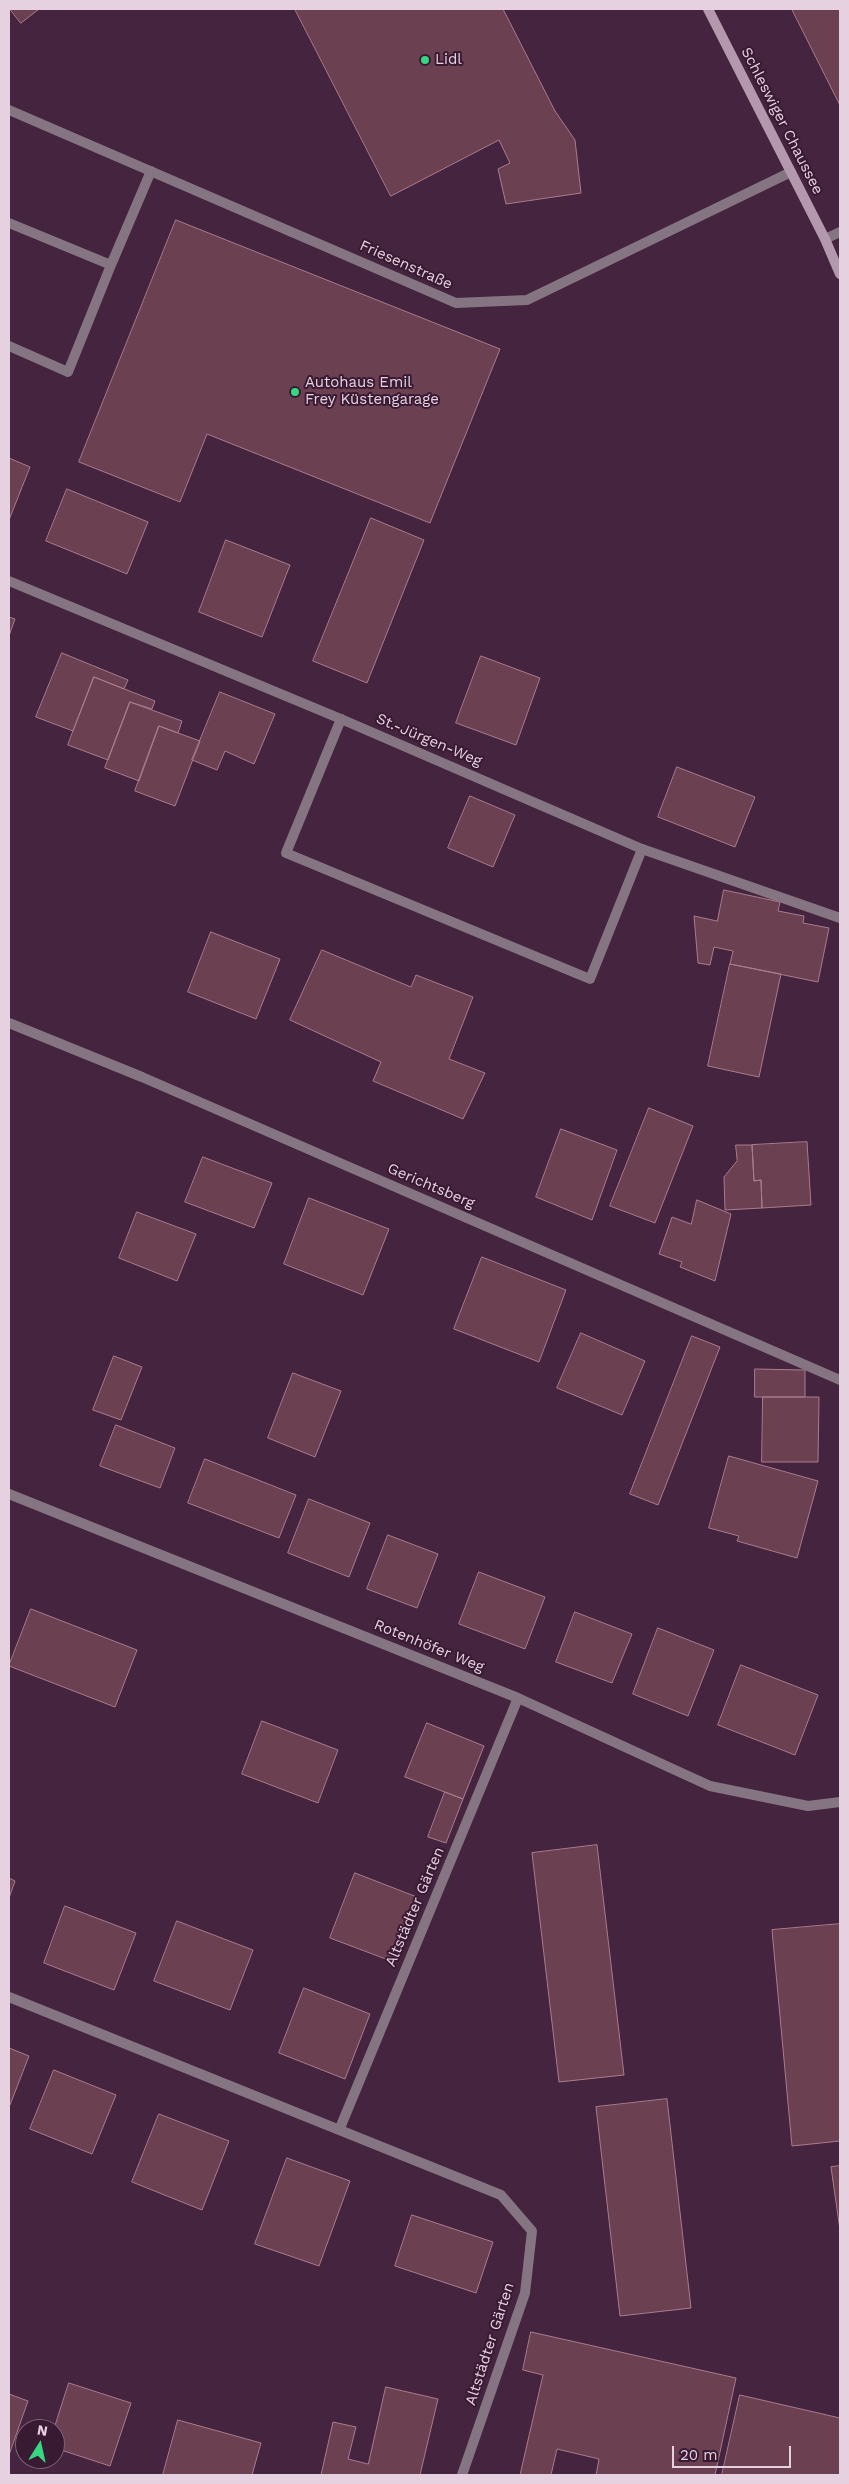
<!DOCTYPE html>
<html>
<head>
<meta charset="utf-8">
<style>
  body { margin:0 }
  #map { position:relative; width:849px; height:2484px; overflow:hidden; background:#44243e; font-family:"Work Sans",sans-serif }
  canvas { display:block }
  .frame { position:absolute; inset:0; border:10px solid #e6d1e1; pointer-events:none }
  .north { position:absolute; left:15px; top:2419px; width:50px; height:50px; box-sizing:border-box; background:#391a33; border:1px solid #7e6379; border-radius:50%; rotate:10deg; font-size:14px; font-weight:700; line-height:20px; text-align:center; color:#e6d1e1 }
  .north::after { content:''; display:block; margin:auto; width:18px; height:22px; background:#35d881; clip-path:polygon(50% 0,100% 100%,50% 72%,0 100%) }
  .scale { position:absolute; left:672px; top:2446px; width:119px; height:22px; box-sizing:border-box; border:2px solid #e6d1e1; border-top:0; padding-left:6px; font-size:15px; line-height:18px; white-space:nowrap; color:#e6d1e1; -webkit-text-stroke:4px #391a33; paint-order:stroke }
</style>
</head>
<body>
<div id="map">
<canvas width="849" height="2484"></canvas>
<div class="frame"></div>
<div class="north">N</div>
<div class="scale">20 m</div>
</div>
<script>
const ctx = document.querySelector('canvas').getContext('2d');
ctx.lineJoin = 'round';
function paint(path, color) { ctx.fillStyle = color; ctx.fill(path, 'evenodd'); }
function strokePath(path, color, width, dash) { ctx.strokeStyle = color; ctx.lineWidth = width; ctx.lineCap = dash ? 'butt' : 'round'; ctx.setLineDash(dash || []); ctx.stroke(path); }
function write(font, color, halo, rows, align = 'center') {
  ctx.font = font + ' "Work Sans",sans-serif'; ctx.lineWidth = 4; ctx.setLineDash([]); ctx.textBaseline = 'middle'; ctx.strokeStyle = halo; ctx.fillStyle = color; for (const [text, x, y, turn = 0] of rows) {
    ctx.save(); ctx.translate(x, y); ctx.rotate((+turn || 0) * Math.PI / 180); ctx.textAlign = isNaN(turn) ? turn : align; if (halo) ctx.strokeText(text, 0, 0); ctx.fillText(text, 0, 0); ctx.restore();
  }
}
const building = new Path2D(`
  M10,9H39L21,23Z
  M295,9H503L555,111L575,140L581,193L506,204L498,169L510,163L499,140L391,196Z
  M792,9H840V105Z
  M176,220L500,349L430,523L207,434L180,502L79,462Z
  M9,458L30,467L9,520Z
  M67,489L148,522L127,574L46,541Z
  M371,518L424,540L367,683L313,661Z
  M226,540L290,565L262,637L199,612Z
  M9,617L15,619L9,636Z
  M62,653L128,680L124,689L94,677L73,731L36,717Z
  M481,656L540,678L516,745L456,723Z
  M94,677L155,701L152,709L130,702L108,760L68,745Z
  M220,692L275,714L254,764L225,751L217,770L192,760Z
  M130,702L182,721L178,733L159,726L139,781L105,768Z
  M159,726L200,741L175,806L135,791Z
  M677,767L755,797L735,847L658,817Z
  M470,796L515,815L493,867L448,848Z
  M724,890L780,902L778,911L804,916L803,923L829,928L818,982L730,964L733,951L714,947L710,965L698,963L694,916L717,921Z
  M211,932L280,959L256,1019L188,992Z
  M322,950L411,987L416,975L473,997L449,1059L485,1073L463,1119L373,1081L381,1062L290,1020Z
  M730,964L781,974L759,1077L708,1066Z
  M649,1108L693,1126L655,1223L610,1206Z
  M561,1129L617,1150L592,1220L536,1197Z
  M807,1142L811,1205L762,1208L761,1180L754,1181L752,1145Z
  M736,1145H752L754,1181L761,1180L762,1208L725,1210L724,1177L737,1161Z
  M203,1157L272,1183L254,1228L185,1202Z
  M309,1198L389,1229L363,1295L284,1264Z
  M697,1200L731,1214L715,1281L680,1267L682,1262L659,1254L672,1217L691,1224Z
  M137,1212L196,1234L177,1281L119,1258Z
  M482,1257L566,1290L539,1362L454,1329Z
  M581,1333L645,1361L622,1415L557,1388Z
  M692,1336L720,1347L658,1505L630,1494Z
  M114,1356L142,1367L121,1420L93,1410Z
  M755,1369L805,1370V1397H755Z
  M293,1373L341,1391L315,1457L268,1438Z
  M763,1397H819L818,1462H762Z
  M116,1425L175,1448L160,1488L100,1466Z
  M729,1456L818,1481L797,1558L737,1541L739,1536L709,1528Z
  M205,1459L296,1495L279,1538L188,1503Z
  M309,1499L370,1523L349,1577L288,1553Z
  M388,1535L438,1554L417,1608L367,1589Z
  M479,1572L545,1597L525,1649L459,1624Z
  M31,1609L137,1650L115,1707L9,1666Z
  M575,1612L632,1634L612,1683L556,1662Z
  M658,1628L714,1650L688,1716L633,1694Z
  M741,1665L818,1695L795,1755L718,1725Z
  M262,1721L338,1750L318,1803L242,1774Z
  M427,1723L484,1746L463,1799L405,1777Z
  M445,1792L463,1799L446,1843L428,1837Z
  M597,1845L624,2075L559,2082L532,1853Z
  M355,1873L417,1897L391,1961L330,1938Z
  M9,1878L15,1881L9,1898Z
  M65,1906L136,1933L114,1990L44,1963Z
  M177,1921L253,1950L230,2010L154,1981Z
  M840,1924V2141L792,2146L772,1930Z
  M304,1988L370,2014L345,2079L279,2053Z
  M9,2048L29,2056L10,2105H9Z
  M54,2070L116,2095L92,2154L30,2129Z
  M667,2099L691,2308L620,2316L596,2107Z
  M159,2114L229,2141L202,2210L132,2182Z
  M287,2158L350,2181L319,2266L255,2244Z
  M840,2166V2230L831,2167Z
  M412,2215L493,2242L476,2293L395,2266Z
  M531,2332L736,2378L715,2475H596L599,2459L557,2449L551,2475H520L543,2375L523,2370Z
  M69,2383L131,2403L110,2466L55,2448L54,2429Z
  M386,2387L438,2399L420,2475H321L333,2422L356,2427L348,2459L368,2464Z
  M9,2394L28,2401L9,2455Z
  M740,2395L840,2418V2475H722Z
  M178,2420L261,2443L252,2475H163Z`);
paint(building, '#6b4152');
strokePath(building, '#aa7b8d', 1);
strokePath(new Path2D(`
  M9,223L111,265L68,372L9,346
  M111,265L151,171
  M341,719L286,853L590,979L642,849`), '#857481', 10);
strokePath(new Path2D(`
  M9,110L456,303L527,300L791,172
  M825,239L840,232
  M9,581L341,719L642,849L840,918
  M9,1023L142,1077L840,1380
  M9,1494L518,1698L710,1786L808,1806L840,1802
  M9,1997L501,2195L532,2231L525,2293L462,2475
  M340,2128L518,1698`), '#857481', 10);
strokePath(new Path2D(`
  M708,9L825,239L840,274`), '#b499ae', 10);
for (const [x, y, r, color] of [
  [425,60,5,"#35d881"],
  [295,392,5,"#35d881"]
]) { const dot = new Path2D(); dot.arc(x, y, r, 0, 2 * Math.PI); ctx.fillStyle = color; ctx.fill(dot); strokePath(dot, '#391a33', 2); }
write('15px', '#e6d1e1', '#391a33', [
  ["Lidl",435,60],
  ["Autohaus Emil",305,383],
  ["Frey Küstengarage",305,400]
], 'left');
write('15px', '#e6d1e1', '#391a33', [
  ["Schleswiger Chaussee",782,121,63],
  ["Friesenstraße",406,265,24],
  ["St.-Jürgen-Weg",429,740,23],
  ["Gerichtsberg",431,1186,23],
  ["Rotenhöfer Weg",429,1646,22],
  ["Altstädter Gärten",415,1907,-67],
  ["Altstädter Gärten",490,2344,-72]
]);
</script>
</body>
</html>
